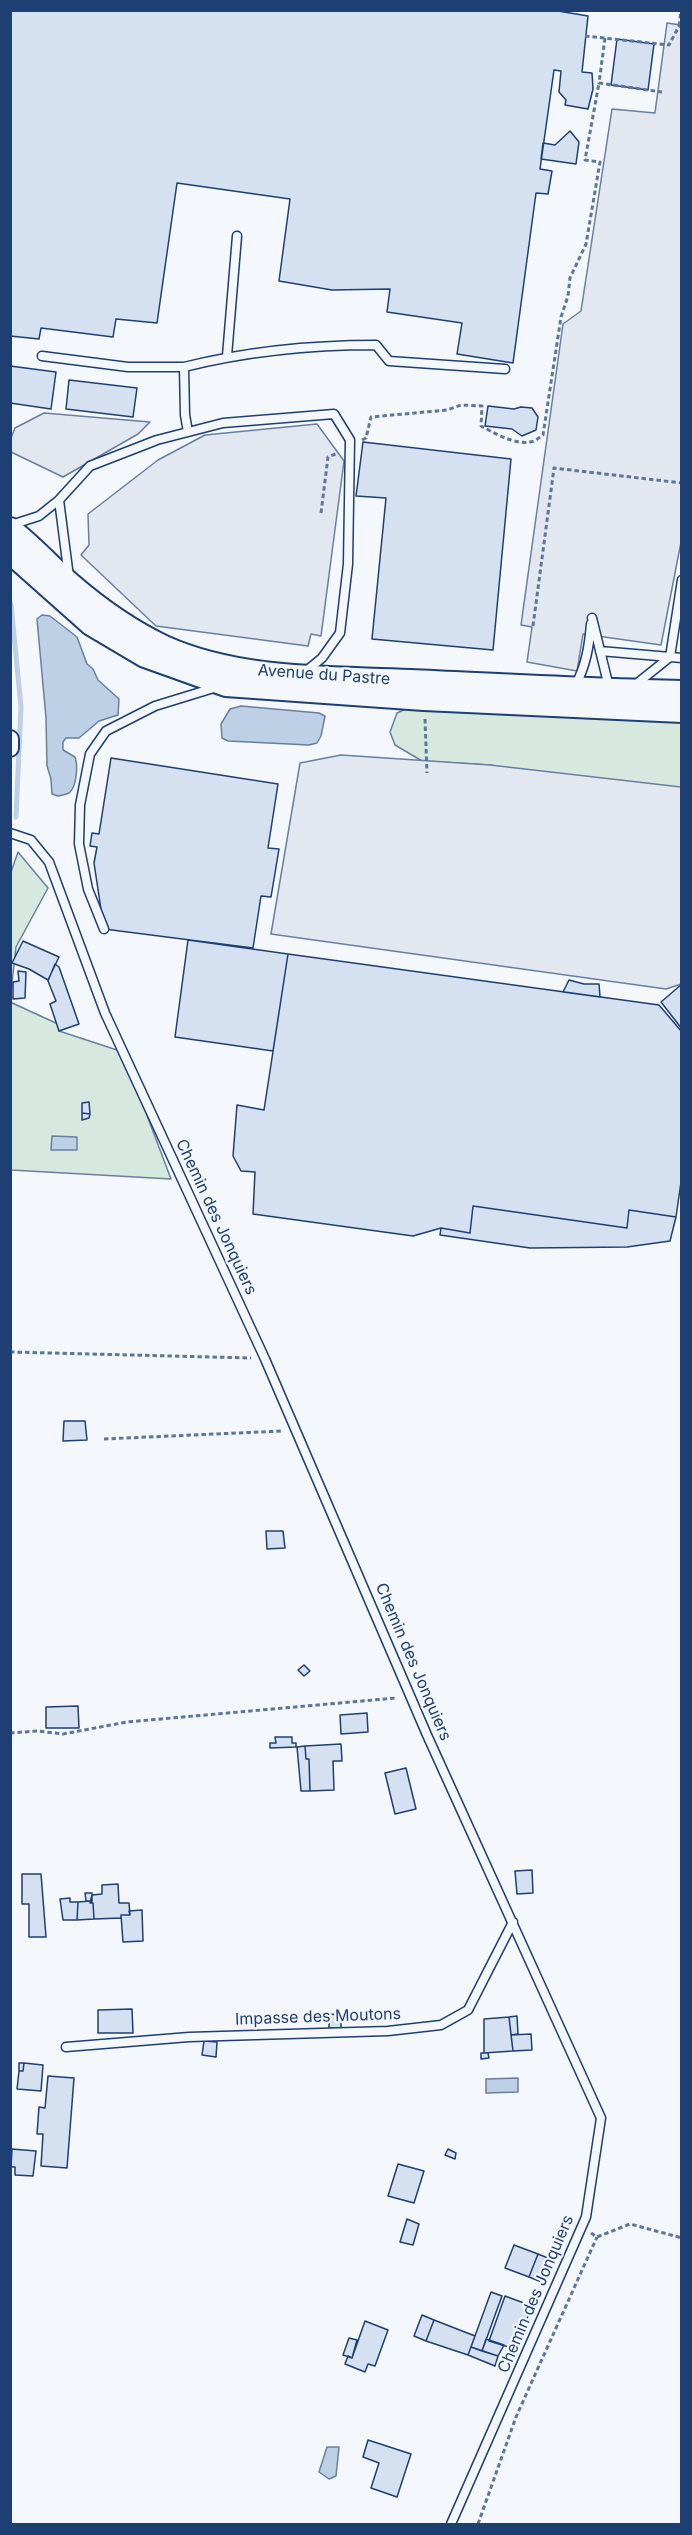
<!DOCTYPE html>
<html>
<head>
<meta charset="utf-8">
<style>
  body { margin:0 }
  #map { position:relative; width:692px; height:2535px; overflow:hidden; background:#f4f7fb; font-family:Inter,sans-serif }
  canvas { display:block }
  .frame { position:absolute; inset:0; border:12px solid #1d3f73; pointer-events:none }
</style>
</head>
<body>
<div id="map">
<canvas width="692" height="2535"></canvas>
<div class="frame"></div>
</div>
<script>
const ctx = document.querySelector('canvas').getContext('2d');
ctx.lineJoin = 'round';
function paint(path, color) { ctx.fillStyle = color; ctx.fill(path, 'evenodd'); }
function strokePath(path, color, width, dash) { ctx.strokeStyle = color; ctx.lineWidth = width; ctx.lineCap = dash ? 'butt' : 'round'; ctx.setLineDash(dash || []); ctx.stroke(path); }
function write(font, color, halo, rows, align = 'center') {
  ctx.font = font + ' Inter,sans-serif'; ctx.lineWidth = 4.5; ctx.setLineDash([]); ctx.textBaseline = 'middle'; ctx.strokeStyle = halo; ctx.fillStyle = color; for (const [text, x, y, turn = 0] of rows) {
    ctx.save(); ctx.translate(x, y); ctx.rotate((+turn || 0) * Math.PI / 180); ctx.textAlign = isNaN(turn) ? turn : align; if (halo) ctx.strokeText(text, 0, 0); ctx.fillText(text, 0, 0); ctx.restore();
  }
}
const green = new Path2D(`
  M416,704L681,720V800L490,765L422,761L395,745L390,732L397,713Z
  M18,852L48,888L16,947L11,992L10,875Z
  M10,1002L58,1024L59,1031L123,1052L171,1179L11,1170Z`);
paint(green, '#d7e8df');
strokePath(green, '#687fa3', 1.5);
const parking = new Path2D(`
  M667,23L681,25L682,537L661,645L583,634L577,671L527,662L532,627L521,625L563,324L581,311L612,109L655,113Z
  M44,413L150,422L138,434L63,477L11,452V438L15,428Z
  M317,424L344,461L321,636L311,634L308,646L156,626L81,555L89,545L88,514L158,460L205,435Z
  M341,755L490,765L681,787V984L666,989L271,934L300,763Z`);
paint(parking, '#e3e8f0');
strokePath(parking, '#687fa3', 1.5);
const water = new Path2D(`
  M42,615L50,616L77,637L87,664L93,669L98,680L119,699L118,715L99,721L79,738H66L63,742V750L75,757C78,765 77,787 69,793C65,795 62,795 58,796L52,794L51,779L47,766L46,718L37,619Z
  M241,706L319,713L325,716L321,736L317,743L309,745L228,741L222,738L221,724L230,709Z
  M52,1136L77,1137V1150H51Z
  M518,2078V2092L486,2093V2079Z
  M327,2447H339L336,2476L329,2479L319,2472Z`);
paint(water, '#bed0e5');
strokePath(water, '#687fa3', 1.5);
strokePath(new Path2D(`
  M11,604L21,707L16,817`), '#bed0e5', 5);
const building = new Path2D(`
  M10,10H552L588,16L582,72L592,73L593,89L588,109L565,105L566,100L559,92L561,71L554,70L540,169L552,171L548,194L536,193L513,363L457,354L462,323L387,312L390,289L332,290L279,281L290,199L177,183L157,323L116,319L113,337L41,328L39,339L10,336Z
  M617,39L654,44L648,90L611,85Z
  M570,131L579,142L576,164L541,159L543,143L555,145Z
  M10,366L56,372L51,409L10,403Z
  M69,380L137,388L133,417L66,409Z
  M488,406L514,409L521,407L532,408L538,417L536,430L522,436L512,429L485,426Z
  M363,442L511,459L493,650L372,639L386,498L356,496Z
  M111,758L278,784L268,848L279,849L271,897L261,896L253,948L104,929L94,863L97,847L90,846L92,833L99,834Z
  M188,940L288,954L273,1051L175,1037Z
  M23,941L59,957L48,980L29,969L12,963Z
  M288,954L659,1005L682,1032V1175L676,1217L629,1210L627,1228L473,1206L470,1233L441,1228L413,1236L253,1214L255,1172L241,1171L233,1156L237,1105L264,1110Z
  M55,964L59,967L79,1024L59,1031L50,1004L56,1001L48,981Z
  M18,971L26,972L25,998L13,999V982L19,981Z
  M569,980L584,984H599L600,997L563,992Z
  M682,984V1029L661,1002Z
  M89,1102L90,1114L82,1113V1103Z
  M82,1113L90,1114L89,1118L82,1120Z
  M473,1206L627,1228L629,1210L676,1217L670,1241L627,1247L530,1248L440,1235L441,1228L470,1233Z
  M64,1421H85L87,1440L63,1441Z
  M266,1531H283L285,1548L267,1549Z
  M304,1665L310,1671L304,1676L298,1670Z
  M78,1706L79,1728H46V1707Z
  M367,1713L368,1732L341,1734L340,1715Z
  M275,1737H292V1743H296V1747L270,1748V1743H276Z
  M341,1744L342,1761H333L334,1790L310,1791L309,1759H306L305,1746Z
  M305,1746L306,1759H309L310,1791H301L297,1747Z
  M406,1768L416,1809L395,1814L385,1773Z
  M532,1870L533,1893L517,1894L515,1871Z
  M22,1874H41L46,1937H29V1904H22Z
  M118,1884L119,1903H129L130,1915H121V1918L94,1919L93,1903H90L92,1895L102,1894V1885Z
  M85,1893H92V1901H86Z
  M70,1898V1902H78L77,1920H63L60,1899Z
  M90,1901L93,1903L94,1919L77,1920L78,1902Z
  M142,1910L143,1941L123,1942L121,1915H130L129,1911Z
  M132,2009L133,2033H98V2010Z
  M329,2014L341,2015V2028H329Z
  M517,2016L518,2034L511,2035L509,2017Z
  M509,2017L513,2051L484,2053V2019Z
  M531,2034L532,2050L513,2051L511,2035Z
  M204,2041L217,2042L216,2057L202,2055Z
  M481,2053H488L489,2058L481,2059Z
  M19,2063H24L23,2071H19Z
  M24,2063L43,2065L41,2091L17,2089L19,2071H23Z
  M48,2076L74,2078L67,2168L41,2166L43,2134H37L39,2107L45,2108Z
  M12,2149L36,2151L33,2176L15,2175V2167H11Z
  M448,2149L456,2153L455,2159L445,2155Z
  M398,2164L424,2171L414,2203L388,2196Z
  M407,2219L419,2224L413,2245L400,2242Z
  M514,2245L538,2254L529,2277L505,2268Z
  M538,2254L553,2260L544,2283L529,2277Z
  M491,2292L502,2296L482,2351L471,2347Z
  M505,2296L532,2306L515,2349L489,2341Z
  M422,2315L434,2320L426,2341L414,2336Z
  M434,2320L475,2336L468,2355L426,2341Z
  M365,2321L388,2330L375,2366L368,2364L365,2372L345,2364L348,2356L352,2358Z
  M349,2338L357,2340L352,2358L343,2355Z
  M486,2339L504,2345L498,2356L482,2351Z
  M471,2347L498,2356L495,2366L468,2355Z
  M368,2440L411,2454L397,2497L371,2488L379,2463L363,2457Z`);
paint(building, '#d5e0f0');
strokePath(building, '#1d3f73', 1.5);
const lane = new Path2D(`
  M42,356L128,367H184L185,415L188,432
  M227,356L237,236
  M184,367C248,351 311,345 376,345L389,361L505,369
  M59,500L69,577
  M11,525L39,516L59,500L90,466L157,440L223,423L334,414L350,440L348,564L340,633L322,658L305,672
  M682,580L670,657L682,658
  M592,618L609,687
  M600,651L670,657
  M635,685L670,657
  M575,686C586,666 589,647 591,624
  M10,833L31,840L49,862L105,1013L265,1359L427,1735L601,2118L586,2217L451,2524
  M104,929L88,889L79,844L80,805L90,754L106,731L155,706L217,687
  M66,2047L189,2037L388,2031L441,2025L468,2010L513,1922`);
const street = new Path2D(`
  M10,739V748`);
const secondary = new Path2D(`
  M10,529C32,546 50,566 70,584C99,609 130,631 164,647C240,681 329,677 410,681C500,685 591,690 682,692
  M10,552L91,624L145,656L226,685L424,699L682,711`);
strokePath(lane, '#1d3f73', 11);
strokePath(street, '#1d3f73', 20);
strokePath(secondary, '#1d3f73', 26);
strokePath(new Path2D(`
  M679,26L681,10
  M585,36L669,45L679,26L682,27
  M605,38L599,83L662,92
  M362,440L366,438L371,417L447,410L461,405L482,406L481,426C494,433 515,445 530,442C534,442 540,437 543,435L561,317L568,296L570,278L586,244L600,162L585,160L599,83
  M321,513L328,457L338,453
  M533,626L554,468L682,483
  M425,719L427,773
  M10,1352L251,1358
  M104,1439L282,1431
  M10,1733L37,1731L63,1734L127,1722L396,1698
  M591,2233L597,2237L630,2224L682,2238
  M478,2524L516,2417L597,2237`), '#5e769c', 3, [4.5, 3]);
strokePath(lane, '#f4f7fb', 8);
strokePath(street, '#f4f7fb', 16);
strokePath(secondary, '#f4f7fb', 22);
write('16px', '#1d3f73', '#f4f7fb', [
  ["Avenue du Pastre",324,675,4],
  ["Chemin des Jonquiers",216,1217,65],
  ["Chemin des Jonquiers",413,1662,67],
  ["Impasse des Moutons",318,2017,-2],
  ["Chemin des Jonquiers",536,2294,-67]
]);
</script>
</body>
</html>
